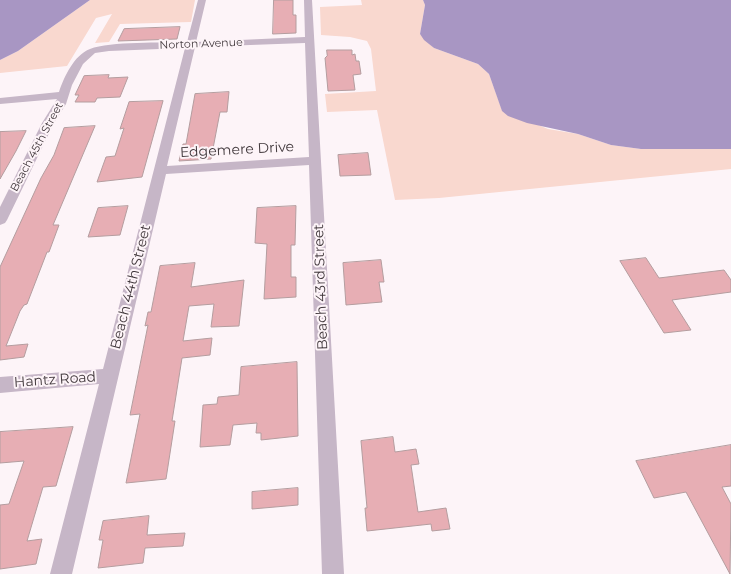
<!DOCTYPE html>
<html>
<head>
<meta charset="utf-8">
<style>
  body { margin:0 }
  canvas { display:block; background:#fdf4f8 }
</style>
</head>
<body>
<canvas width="731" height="574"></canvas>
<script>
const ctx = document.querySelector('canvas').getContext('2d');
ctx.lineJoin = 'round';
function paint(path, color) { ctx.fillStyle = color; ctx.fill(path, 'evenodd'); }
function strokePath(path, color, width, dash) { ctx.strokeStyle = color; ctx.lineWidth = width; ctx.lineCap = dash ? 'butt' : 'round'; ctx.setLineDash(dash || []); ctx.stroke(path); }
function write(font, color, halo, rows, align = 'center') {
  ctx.font = font + ' Montserrat,sans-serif'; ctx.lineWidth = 4; ctx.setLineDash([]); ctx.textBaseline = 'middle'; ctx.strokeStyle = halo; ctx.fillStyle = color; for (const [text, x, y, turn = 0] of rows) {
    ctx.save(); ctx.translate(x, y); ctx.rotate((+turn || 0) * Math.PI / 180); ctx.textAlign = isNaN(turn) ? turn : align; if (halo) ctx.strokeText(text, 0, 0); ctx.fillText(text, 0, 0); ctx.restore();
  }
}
paint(new Path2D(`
  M90,0H195L191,22L120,24L109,42L95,43L112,14L96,18L67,66L0,73V60L18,51Z
  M361,0H423L425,5L420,34L434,48L478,64L489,74L502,110L548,129L578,134L611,145L641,149H731V169L439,198L395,200L377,110L327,112L325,94L376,91L371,49L367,41L350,37L321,35L320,7L362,5Z`), '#f9d8cf');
paint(new Path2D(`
  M0,0H90L18,51L0,60Z
  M423,0H731V149H641L611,145L578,134L527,123L508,116L502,111L489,74L478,64L434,48L424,40L420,34L425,5Z`), '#a896c3');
const building = new Path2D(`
  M274,0H293V15H296V33L273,34Z
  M180,27L177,39L118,41L124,29Z
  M327,50H352V55L355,54L356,61H359L361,74L353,75L355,90L328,91L325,58L327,56Z
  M109,75L108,78L128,77L120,97L97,98L95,102H75L79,95H75L84,76Z
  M229,92L227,112H220L211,159L179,161L183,144H186L195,94Z
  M163,101L142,177L97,182L106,157L115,156L124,128L120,129L129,102Z
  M95,126L53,225H59L49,252H47L27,304L24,305L20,311L6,346L28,344L24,357L0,360V267L41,178L54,155L64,128Z
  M26,131L16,151L0,179V132Z
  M368,153L371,175L340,176L338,155Z
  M128,206L120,235L88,237L98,208Z
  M296,206L295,245H291V277H296V297L264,299L267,244L255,243L257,208Z
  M646,258L659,278L724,270L731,280V292L672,300L691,330L664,333L620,261Z
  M381,260L384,282H379L382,302L346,305L343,263Z
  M195,263L191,287L244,280L239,326L211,327L214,304L189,306L183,341L212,338L210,355L182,358L172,421H175L166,479L126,483L140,414L130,415L148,325L145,326L148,312H151L160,266Z
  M297,362L298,436L261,440V433H256L257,423L233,425L230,445L200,447L203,405L217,404L218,397L239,395L241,367Z
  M73,427L56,486L43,487L27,541L42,539L36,564L0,569V505L9,504L24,461L0,463V432Z
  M393,437L395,452L416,449L419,464L411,465L418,512L446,508L450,529L432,531L431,524L367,531L365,508H367L361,441Z
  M731,445V486L722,487L731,504L730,574L686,492L654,498L636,461Z
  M298,488V505L252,509V492Z
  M149,516L147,535L185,533L183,546L145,548L143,563L98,568L103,540H99L103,521Z`);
paint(building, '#e7aeb4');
strokePath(building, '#b49d9f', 1);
paint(new Path2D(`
  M198,0H206L196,42L305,37L304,0H312L344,574H322L309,165L166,174L72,574H50L99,384L0,393V377L103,369L185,48L109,51L95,53L83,64L72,85L66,104L54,123L7,220L5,223L0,225V207L42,123L57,99L0,104V98L59,92C64,77 74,55 90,49C110,41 163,43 187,42ZM305,43L309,157L167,166L195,47Z`), '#c6b6c7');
write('11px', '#41383c', '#fdf4f8', [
  ["Norton Avenue",201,44,-2],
  ["Beach 45th Street",37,147,-62]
]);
write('14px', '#41383c', '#fdf4f8', [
  ["Edgemere Drive",237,150,-3],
  ["Beach 44th Street",131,287,-76],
  ["Beach 43rd Street",321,287,-92],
  ["Hantz Road",55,380,-4]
]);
</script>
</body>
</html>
